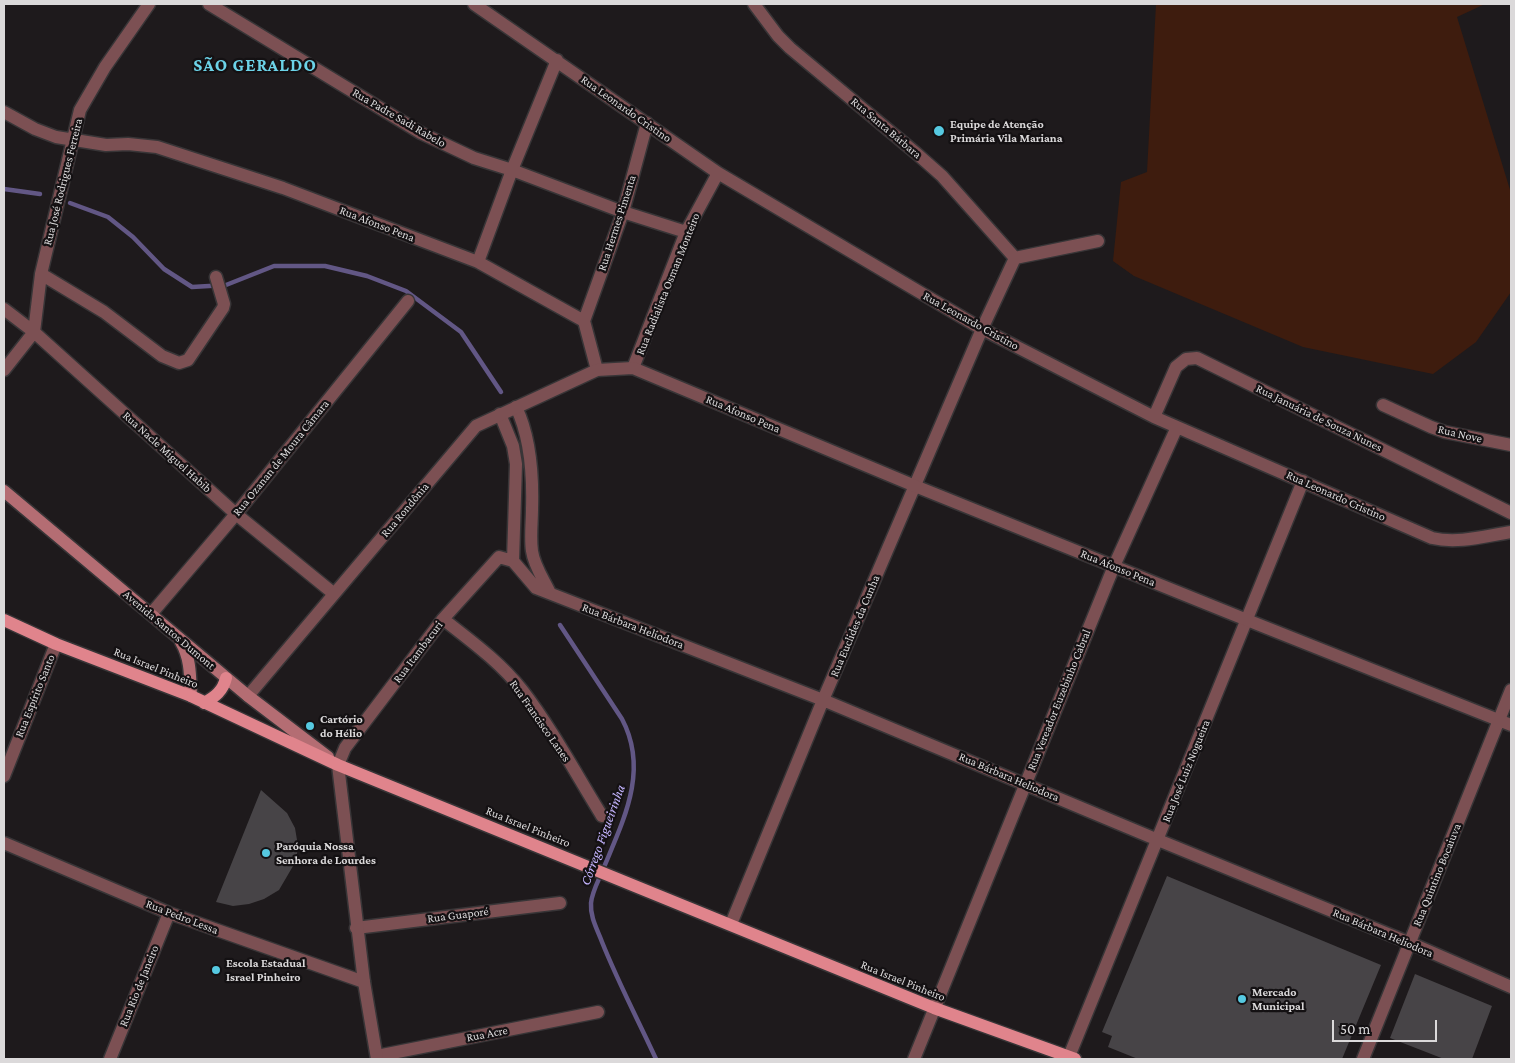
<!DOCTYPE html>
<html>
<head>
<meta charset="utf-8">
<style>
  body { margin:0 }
  #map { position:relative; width:1515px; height:1063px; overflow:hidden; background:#1e1a1c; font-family:"Crimson Pro",serif }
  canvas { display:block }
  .frame { position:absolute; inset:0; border:5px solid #dbd9da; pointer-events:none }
  .scale { position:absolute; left:1332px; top:1020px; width:105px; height:22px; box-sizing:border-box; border:2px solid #dbd9da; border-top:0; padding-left:6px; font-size:15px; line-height:18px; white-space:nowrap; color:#dbd9da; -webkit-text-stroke:4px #141113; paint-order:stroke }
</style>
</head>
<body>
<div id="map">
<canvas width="1515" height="1063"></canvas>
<div class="frame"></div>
<div class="scale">50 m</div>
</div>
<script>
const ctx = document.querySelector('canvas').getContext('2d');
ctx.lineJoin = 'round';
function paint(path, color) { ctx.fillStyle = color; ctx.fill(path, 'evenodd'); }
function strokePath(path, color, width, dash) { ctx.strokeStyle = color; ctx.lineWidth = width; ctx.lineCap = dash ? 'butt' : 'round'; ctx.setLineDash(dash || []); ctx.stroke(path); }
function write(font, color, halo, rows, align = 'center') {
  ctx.font = font + ' "Crimson Pro",serif'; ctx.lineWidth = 4.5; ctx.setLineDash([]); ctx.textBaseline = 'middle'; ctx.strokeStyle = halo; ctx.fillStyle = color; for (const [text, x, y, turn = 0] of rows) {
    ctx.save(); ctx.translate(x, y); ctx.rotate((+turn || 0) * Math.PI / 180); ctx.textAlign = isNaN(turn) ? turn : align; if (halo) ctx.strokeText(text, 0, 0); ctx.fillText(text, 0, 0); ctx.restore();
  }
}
paint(new Path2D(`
  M1156,4H1485L1457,17L1511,193V292L1476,342L1433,374L1303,347L1134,276L1113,261L1121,182L1147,172Z`), '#3e1c0e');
strokePath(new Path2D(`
  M4,189L40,194
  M70,203L108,217L133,237L164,269L192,287L226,285L274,266H325L367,276L406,291L461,332L501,392
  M560,625L622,719C649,770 624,819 604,867C600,878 592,891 591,903C590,917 597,929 602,942C618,982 638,1020 656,1059`), '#625785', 4.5);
paint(new Path2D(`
  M261,790L287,813L295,828L298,846L296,861L279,890L264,899L249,904L233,906L216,902Z
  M1167,876L1381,965L1342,1059H1138L1108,1047L1112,1036L1102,1032Z
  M1415,974L1492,1006L1472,1059H1444L1390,1038Z`), '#474447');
const minor = new Path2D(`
  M209,4L421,133L474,158L512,170L623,212L686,232
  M474,4L718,173L982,329L1154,417L1432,538C1458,544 1485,536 1511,532
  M754,4L778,36L790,48L916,153L942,176L1015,258
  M4,112L35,129L56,137L106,145L128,144L157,147L283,188L478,262L584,321L597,370
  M1015,258L1098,241
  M478,262L512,170L557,60
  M41,274L104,312L162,356L179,363L188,360L223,308L224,304L216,277
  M4,309L34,332L236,514L333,593
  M584,321L623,212L647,123
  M633,368L686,232L718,173
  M4,370L34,332L41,274L80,110L105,67L149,4
  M1383,405L1431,427L1445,432L1511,445
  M516,407C531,438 533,476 532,509C532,523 530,537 532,551C534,566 544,580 550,593
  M500,414L513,446L516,464L513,561
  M1154,417L1176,367L1186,359L1197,358L1511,513
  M513,561L536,588L823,700L1158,840L1410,943L1511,987
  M151,614L236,514L408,301
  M443,619C471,641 500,662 522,690C552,729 576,774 602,816
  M338,765L345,748L443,619L499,557L513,561
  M4,776L56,644
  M4,843L169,913L364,982
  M731,924L823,700L982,329L1015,258
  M356,928L560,903
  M377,1056L598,1012
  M110,1059L169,913
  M914,1059L1114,566L1177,427
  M1068,1059L1303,481`);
const tertiary = new Path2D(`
  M248,696L476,426L597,370L633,368L915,486L1247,620L1511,725
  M338,765L364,982L377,1059
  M1363,1059L1511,690`);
const secondary = new Path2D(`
  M4,491L248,696L328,757
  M181,642C191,659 190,677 191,696`);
const primary = new Path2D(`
  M4,620L56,644L191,696L338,765L934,1008L1075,1059
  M204,703C215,697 223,691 226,678`);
strokePath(minor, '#383537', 15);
strokePath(tertiary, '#383537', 15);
strokePath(secondary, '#383537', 15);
strokePath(primary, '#383537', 15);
strokePath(minor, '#7c5053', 12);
strokePath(tertiary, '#7c5053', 12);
strokePath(secondary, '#b46d73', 12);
strokePath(primary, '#e0848c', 12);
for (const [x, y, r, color] of [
  [939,131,6,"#56c9e1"],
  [310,726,5,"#56c9e1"],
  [266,853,5,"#56c9e1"],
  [216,970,5,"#56c9e1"],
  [1242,999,5,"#56c9e1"]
]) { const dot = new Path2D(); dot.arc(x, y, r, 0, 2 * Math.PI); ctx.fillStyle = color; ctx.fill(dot); strokePath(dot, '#141113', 2); }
write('12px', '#dbd9da', '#141113', [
  ["Rua Leonardo Cristino",626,109,35],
  ["Rua Padre Sadi Rabelo",399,118,30],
  ["Rua Santa Bárbara",886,128,40],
  ["Rua José Rodrigues Ferreira",63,182,-76],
  ["Rua Hermes Pimenta",617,223,-72],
  ["Rua Afonso Pena",377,224,21],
  ["Rua Radialista Osman Monteiro",668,284,-68],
  ["Rua Leonardo Cristino",971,321,29],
  ["Rua Afonso Pena",743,414,23],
  ["Rua Januária de Souza Nunes",1319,418,26],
  ["Rua Nove",1460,434,13],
  ["Rua Nacle Miguel Habib",167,452,42],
  ["Rua Ozanan de Moura Câmara",281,458,-51],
  ["Rua Leonardo Cristino",1336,496,24],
  ["Rua Rondônia",405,510,-50],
  ["Rua Afonso Pena",1118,568,22],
  ["Rua Bárbara Heliodora",633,626,21],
  ["Rua Euclides da Cunha",855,626,-67],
  ["Avenida Santos Dumont",169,630,40],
  ["Rua Itambacuri",418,652,-53],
  ["Rua Israel Pinheiro",156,668,22],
  ["Rua Espírito Santo",35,696,-68],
  ["Rua Vereador Euzebinho Cabral",1059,700,-68],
  ["Rua Francisco Lanes",540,721,55],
  ["Rua José Luiz Nogueira",1186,771,-68],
  ["Rua Bárbara Heliodora",1009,777,23],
  ["Rua Israel Pinheiro",528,827,22],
  ["Rua Quintino Bocaiuva",1437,875,-68],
  ["Rua Guaporé",458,915,-7],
  ["Rua Pedro Lessa",182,917,21],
  ["Rua Bárbara Heliodora",1383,933,23],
  ["Rua Israel Pinheiro",903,981,22],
  ["Rua Rio de Janeiro",139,986,-68],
  ["Rua Acre",487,1034,-11]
]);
write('bold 12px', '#dbd9da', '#141113', [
  ["Equipe de Atenção",950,124],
  ["Primária Vila Mariana",950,138],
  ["Cartório",320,719],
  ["do Hélio",320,733],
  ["Paróquia Nossa",276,846],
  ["Senhora de Lourdes",276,860],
  ["Escola Estadual",226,963],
  ["Israel Pinheiro",226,977],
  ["Mercado",1252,992],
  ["Municipal",1252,1006]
], 'left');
write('italic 14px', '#c5b5ff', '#141113', [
  ["Córrego Figueirinha",603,835,-70]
]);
ctx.letterSpacing = '1px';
write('bold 18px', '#6cd3e8', '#141113', [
  ["SÃO GERALDO",255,65]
]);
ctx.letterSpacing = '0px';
</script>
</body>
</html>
